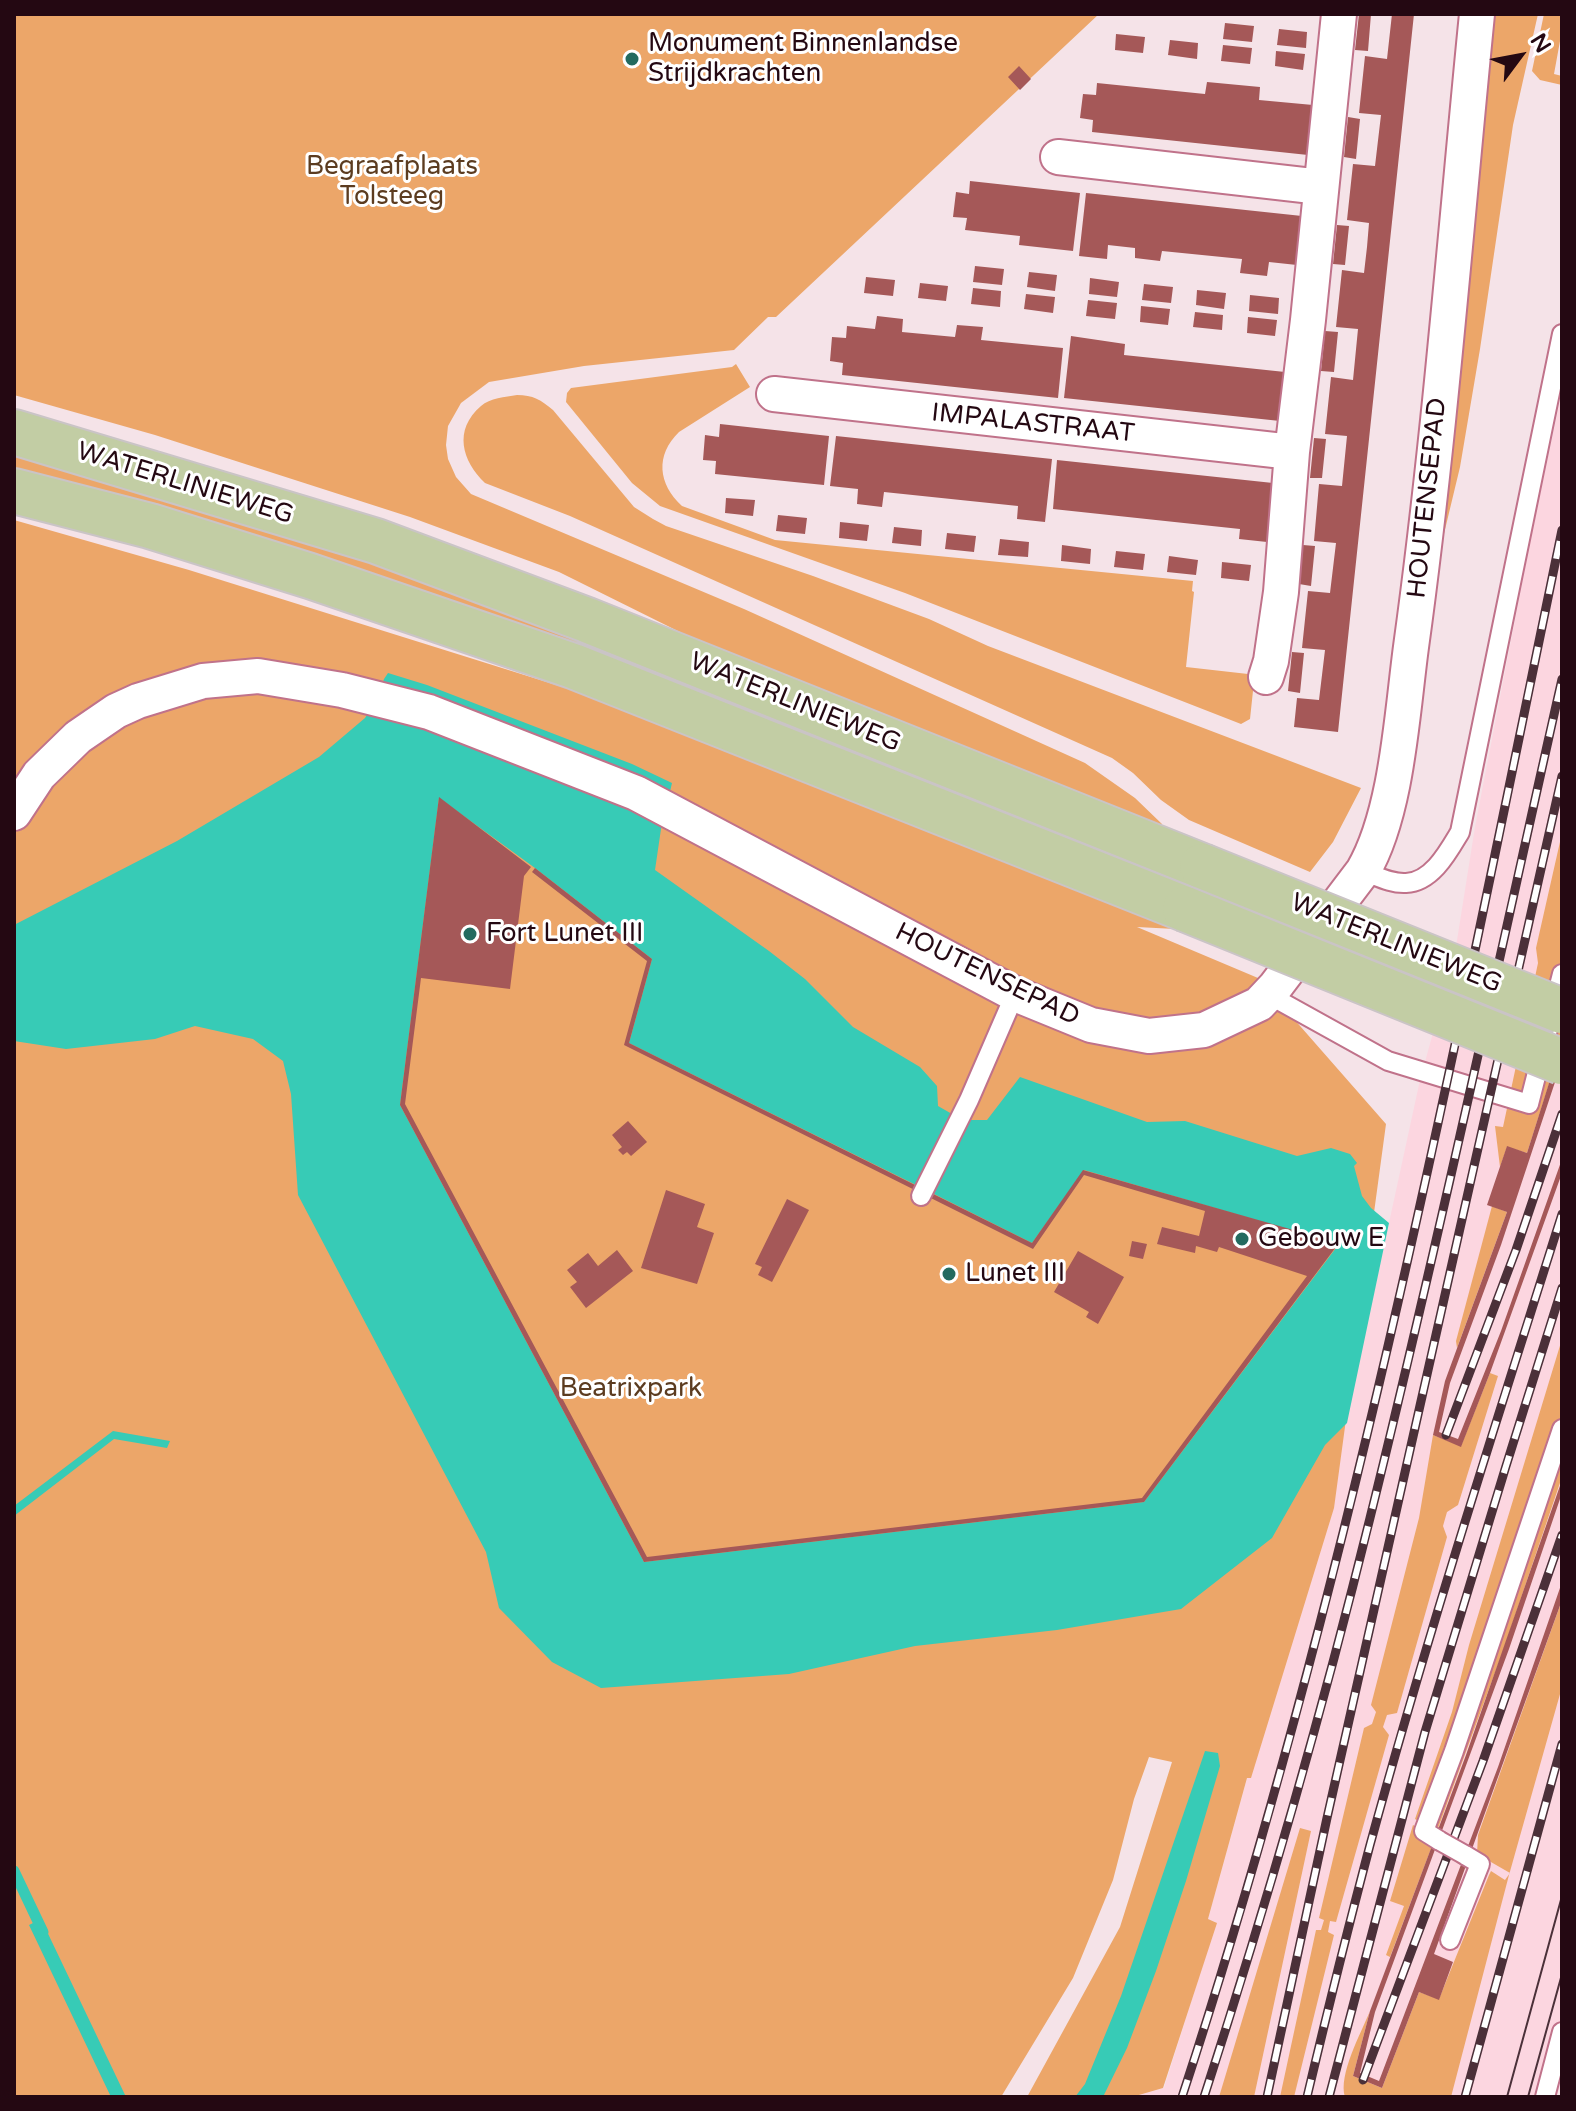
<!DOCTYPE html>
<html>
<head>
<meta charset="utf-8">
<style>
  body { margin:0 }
  #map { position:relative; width:1576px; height:2111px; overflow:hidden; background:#f5e3e8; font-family:"Varela Round",sans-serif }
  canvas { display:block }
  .frame { position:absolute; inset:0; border:16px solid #240812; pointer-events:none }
  .north { position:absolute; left:1480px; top:16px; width:80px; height:80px; -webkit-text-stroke:6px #fff; paint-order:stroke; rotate:58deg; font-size:22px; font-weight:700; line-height:32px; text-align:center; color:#240812 }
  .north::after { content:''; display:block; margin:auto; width:28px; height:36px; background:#240812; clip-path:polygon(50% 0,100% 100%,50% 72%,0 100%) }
</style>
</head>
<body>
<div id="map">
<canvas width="1576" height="2111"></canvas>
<div class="frame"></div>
<div class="north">N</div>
</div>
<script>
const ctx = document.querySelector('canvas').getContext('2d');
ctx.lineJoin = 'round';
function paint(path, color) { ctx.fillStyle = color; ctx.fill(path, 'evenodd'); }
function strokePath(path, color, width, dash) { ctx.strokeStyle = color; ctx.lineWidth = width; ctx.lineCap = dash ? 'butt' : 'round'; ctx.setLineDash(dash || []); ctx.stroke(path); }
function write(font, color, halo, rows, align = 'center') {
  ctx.font = font + ' "Varela Round",sans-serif'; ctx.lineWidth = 6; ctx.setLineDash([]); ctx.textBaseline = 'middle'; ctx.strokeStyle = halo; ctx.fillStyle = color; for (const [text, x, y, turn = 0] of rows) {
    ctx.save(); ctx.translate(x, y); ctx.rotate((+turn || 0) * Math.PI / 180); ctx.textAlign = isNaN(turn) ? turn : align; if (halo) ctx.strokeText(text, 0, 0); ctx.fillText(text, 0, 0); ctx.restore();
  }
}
paint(new Path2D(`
  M1562,391V2076L1557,2097H1132L1164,2088L1216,1922L1208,1919L1304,1573L1323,1527L1420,1080L1455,953L1475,827L1530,542Z`), '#fcd6e0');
paint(new Path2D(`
  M14,14H1099L776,317H768L734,350L584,366L489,382L461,403L448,426L446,445L448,459L456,477L471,494L744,609L1085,763L1135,798L1162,824L1161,831L716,650L559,572L410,517L155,435L14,395Z
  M1491,14H1538L1513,125L1480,349L1460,467L1442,542L1435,546L1468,292Z
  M1544,14H1562V30L1554,74L1562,76V85L1540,80L1532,71Z
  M736,364L750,387L679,432C655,455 658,484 682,506L775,540L1193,581L1192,591L1194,592L1186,667L1248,674L1255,672L1250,719L1241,724L905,593L660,506L632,483L566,402L567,393L571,388L732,367Z
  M517,395C533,395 541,400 553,410L634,507L653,519L666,526L813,576L929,619L988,646L1361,788L1333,842L1310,872L1189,820L1161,800L1133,773L1112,758L570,516L485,483C462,461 453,430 481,406C490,398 505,397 517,395Z
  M14,449L455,589L1026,814L1021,825L139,503L14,470Z
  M14,520L189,570L633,709L1179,927L1175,929L1137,927L1258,978L1386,1124L1334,1508L1251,1778H1247L1208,1919L1217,1923L1163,2088L1132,2097H1027L1120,1927L1172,1762L1149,1757L1134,1799L1113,1880L1073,1978L1001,2097H14Z
  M1562,833V1043L1527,1153L1507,1147L1500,1167L1495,1126L1503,1127L1538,963L1536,948Z
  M1492,1206L1507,1212L1457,1348L1456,1341Z
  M1562,1339V1477L1504,1648L1437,1831L1415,1819L1452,1712L1469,1645Z
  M1490,1373L1498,1376L1458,1505L1447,1512L1443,1526L1447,1537L1397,1713L1387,1715L1383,1727L1389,1735L1336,1922L1330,1921L1328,1932L1334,1935L1294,2097H1280L1316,1930H1321L1324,1920L1319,1918L1364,1728L1372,1724L1376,1712L1371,1705L1419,1518L1433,1435L1461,1446Z
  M1562,1600V1687L1509,1875L1451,2097H1345C1338,2075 1361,2033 1370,2011L1353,2076L1382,2088L1419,1992L1439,1999L1489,1875L1491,1871L1505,1880L1510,1873L1477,1854L1478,1835Z
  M1413,1825L1435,1838L1390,1957L1386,1955L1404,1906L1390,1901Z
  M1300,1828L1311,1831L1254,2097H1219Z`), '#eca669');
paint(new Path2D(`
  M388,673L427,685L632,764L672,783L661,829L655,870L769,951L805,979L853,1027L920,1067L937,1086L938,1106L952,1114L916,1185L629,1043L652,959L535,868L439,798L400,1105L644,1562L1144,1502L1339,1244L1084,1170L1032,1243L932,1193L969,1120H987L1020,1077L1147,1122L1185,1121L1297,1156L1331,1148L1350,1154L1357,1163L1354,1166L1362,1196L1371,1208L1389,1223L1347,1423L1325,1445L1272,1538L1181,1609L1057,1630L915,1646L789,1674L601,1688L552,1662L499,1608L486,1552L298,1195L291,1094L283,1061L253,1039L195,1026L155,1039L66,1049L14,1041V925L177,841L319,757L365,718L377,699L384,679Z
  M113,1431L170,1441L167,1448L114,1439L14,1516V1506Z
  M1205,1751L1218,1753L1220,1766L1186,1881L1156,1971L1127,2048L1103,2097H1075L1085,2084L1121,1996Z
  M41,1919L126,2097H111L29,1925Z`), '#37cbb6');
strokePath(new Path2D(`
  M14,1871L43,1932`), '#37cbb6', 11);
paint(new Path2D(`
  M1359,14H1371L1368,51L1355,50Z
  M1392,14H1414L1338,732L1294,727L1297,698L1319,700L1325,650L1302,648L1308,591L1330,593L1336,543L1314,541L1319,484L1342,486L1347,436L1325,434L1331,377L1353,380L1358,329L1336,327L1342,270L1364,273L1367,247L1369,223L1347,220L1353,164L1375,166L1381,115L1359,113L1365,56L1387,59Z
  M1225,23L1254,26L1252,42L1223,39Z
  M1279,29L1307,32L1306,48L1277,45Z
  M1116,34L1145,37L1143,53L1115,50Z
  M1170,40L1198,43L1197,59L1168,55Z
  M1223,45L1252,48L1250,64L1221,61Z
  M1276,51L1305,54L1303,70L1275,66Z
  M1019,66L1031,79L1020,90L1008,77Z
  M1207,82L1260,87L1259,100L1313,105L1308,155L1092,132L1093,120L1080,118L1083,94L1096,95L1097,83L1205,94Z
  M1348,117L1360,119L1356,159L1344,157Z
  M970,181L1080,193L1073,251L1019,245L1020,236L965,230L967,218L953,217L956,192L969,194Z
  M1086,193L1302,216L1297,265L1269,262L1267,276L1240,273L1242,259L1162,251L1160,261L1135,258V248L1108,245L1107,259L1079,256Z
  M1337,225L1349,226L1345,265L1333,264Z
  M975,266L1004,269L1002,285L973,282Z
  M1029,272L1057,275L1055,291L1027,287Z
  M866,277L895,280L893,296L864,293Z
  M1090,278L1119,282L1117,297L1089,294Z
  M920,283L948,286L946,301L918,298Z
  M1144,284L1173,287L1171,303L1142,300Z
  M973,288L1001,291L1000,307L971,304Z
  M1197,290L1226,293L1224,309L1196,305Z
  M1026,294L1055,297L1053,313L1024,309Z
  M1250,295L1279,298L1278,314L1249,311Z
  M1088,300L1117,303L1115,319L1086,316Z
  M1141,306L1170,309L1168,325L1140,322Z
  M1195,312L1223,315L1222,330L1193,327Z
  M877,316L903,319L902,332L955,337L957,325L983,327L981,340L1063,348L1058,398L842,375L843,363L830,361L832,337L846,338L847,326L875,329Z
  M1248,317L1277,320L1275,336L1247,333Z
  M1325,331L1338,332L1334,372L1321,371Z
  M1071,336L1125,344L1124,355L1285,372L1280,421L1064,398Z
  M720,424L829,436L824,485L715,474L716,461L703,460L705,435L719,437Z
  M836,436L1052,459L1045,522L1017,519L1018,506L884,492L882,507L857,504L858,489L830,486Z
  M1314,438L1326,439L1322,478H1310Z
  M1057,460L1273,483L1267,542L1239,539L1240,529L1053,509Z
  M726,498L755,500L753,516L725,513Z
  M778,515L807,518L805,534L776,531Z
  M840,522L869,525L867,541L839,538Z
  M894,527L922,530L921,546L892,543Z
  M947,533L976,536L974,552L945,549Z
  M1000,539L1029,542L1028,557L998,555Z
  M1062,545L1091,549L1090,564L1061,561Z
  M1303,545L1315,546L1311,586L1299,584Z
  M1116,551L1145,554L1143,570L1114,567Z
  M1169,556L1198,560L1196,575L1167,572Z
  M1222,562L1251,565L1249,581L1221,578Z
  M1292,652L1304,653L1300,693L1288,691Z
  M439,797L531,867L524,876L510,989L421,978L405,1104L647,1557L1142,1498L1307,1276L1219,1247L1217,1252L1196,1246L1195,1253L1157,1244L1162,1227L1199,1236L1205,1211L1084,1175L1033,1249L624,1045L647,961L532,872L535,868L652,959L629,1043L1032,1243L1083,1170L1339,1243L1144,1502L644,1562L400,1105Z
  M1561,1045L1562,1061L1501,1245L1450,1383L1439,1432L1458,1439L1501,1331L1562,1159V1173L1490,1373L1461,1447L1433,1435L1445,1381L1507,1212L1487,1205L1507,1146L1527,1153Z
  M628,1121L647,1142L631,1156L627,1152L623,1155L618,1150L622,1147L612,1135Z
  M666,1190L705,1204L697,1227L714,1233L697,1284L641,1268Z
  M787,1199L809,1210L772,1282L758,1275L762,1267L755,1264Z
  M1132,1241L1147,1244L1143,1259L1129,1256Z
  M617,1250L633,1271L586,1308L570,1287L577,1282L567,1270L588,1253L598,1266Z
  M1078,1251L1124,1277L1098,1324L1086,1317L1089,1312L1054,1292Z
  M1562,1480V1493L1509,1649L1375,2012L1360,2073L1379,2081L1498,1767L1561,1585L1562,1600L1434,1954L1453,1962L1439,2000L1419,1992L1382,2088L1353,2076L1370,2011L1466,1755Z`), '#a55858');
const lane = new Path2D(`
  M1363,871C1377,876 1391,884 1406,883C1432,882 1448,852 1460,832L1562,334
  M1269,995L1388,1061L1529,1104L1562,974
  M921,1196L969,1100L1015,994
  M1440,1841L1424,1831L1454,1751L1562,1429
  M1450,1940L1480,1864L1465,1855
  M1545,2097L1562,2032`);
const street = new Path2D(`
  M1058,157L1321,187
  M774,394L1292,452
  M1266,677L1271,661L1281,592L1292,452L1308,320L1339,14
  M14,813L39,775L78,737L116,711L138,701L203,681L258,676L342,690L429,712L636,793L1015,994L1091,1025L1149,1036L1204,1030L1259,1004L1275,987L1363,871C1397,813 1402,714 1411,647C1440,437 1456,225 1477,14`);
const primary = new Path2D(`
  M14,432L376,541L587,620L1202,866
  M14,491L150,526L310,576L573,666L1185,909`);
strokePath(lane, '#c0728a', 22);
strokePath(street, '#c0728a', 38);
strokePath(primary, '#cac4c6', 48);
strokePath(lane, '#fff', 18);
strokePath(street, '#fff', 34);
strokePath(primary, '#c2cda4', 44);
strokePath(new Path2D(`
  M1507,2097L1562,1896
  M1528,2097L1562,1974`), '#4b3039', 2);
const rail = new Path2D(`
  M1446,1435L1516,1250L1562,1114
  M1363,2080L1483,1761L1562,1535
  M1182,2097C1350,1586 1453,1057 1562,530
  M1204,2097C1266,1906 1322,1713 1370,1518C1439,1239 1499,959 1562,679
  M1267,2097L1327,1818L1562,776
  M1307,2097C1327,2013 1348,1928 1370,1845C1428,1633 1496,1423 1562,1214
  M1329,2097L1425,1732L1506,1466L1562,1288
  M1465,2097L1562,1744`);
strokePath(rail, '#4b3039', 9);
strokePath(rail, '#fff', 6, [18]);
const laneBridge = new Path2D(`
  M1440,1841L1465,1855`);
const primaryBridge = new Path2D(`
  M1202,866L1562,1011
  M1185,909L1562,1062`);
strokePath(laneBridge, '#c0728a', 22, []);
strokePath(primaryBridge, '#cac4c6', 48, []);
strokePath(laneBridge, '#fff', 18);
strokePath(primaryBridge, '#c2cda4', 44);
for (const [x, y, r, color] of [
  [632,59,8,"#236a5f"],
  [470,934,8,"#236a5f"],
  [1242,1239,8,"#236a5f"],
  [949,1274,8,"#236a5f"]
]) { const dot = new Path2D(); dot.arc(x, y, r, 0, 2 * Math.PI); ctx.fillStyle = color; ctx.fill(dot); strokePath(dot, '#fff', 3); }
write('26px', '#240812', '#fff', [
  ["Monument Binnenlandse",648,44],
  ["Strijdkrachten",648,74],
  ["Fort Lunet III",486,934],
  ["Gebouw E",1258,1239],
  ["Lunet III",965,1274]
], 'left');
write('26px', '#5c3c20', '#fff', [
  ["Begraafplaats",392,167],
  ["Tolsteeg",392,197],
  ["Beatrixpark",631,1389]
]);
write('26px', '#240812', '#fff', [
  ["IMPALASTRAAT",1033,424,6],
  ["WATERLINIEWEG",185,484,17],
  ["HOUTENSEPAD",1428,498,-84],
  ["WATERLINIEWEG",795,703,22],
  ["WATERLINIEWEG",1396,944,22],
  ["HOUTENSEPAD",987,975,26]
]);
</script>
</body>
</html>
